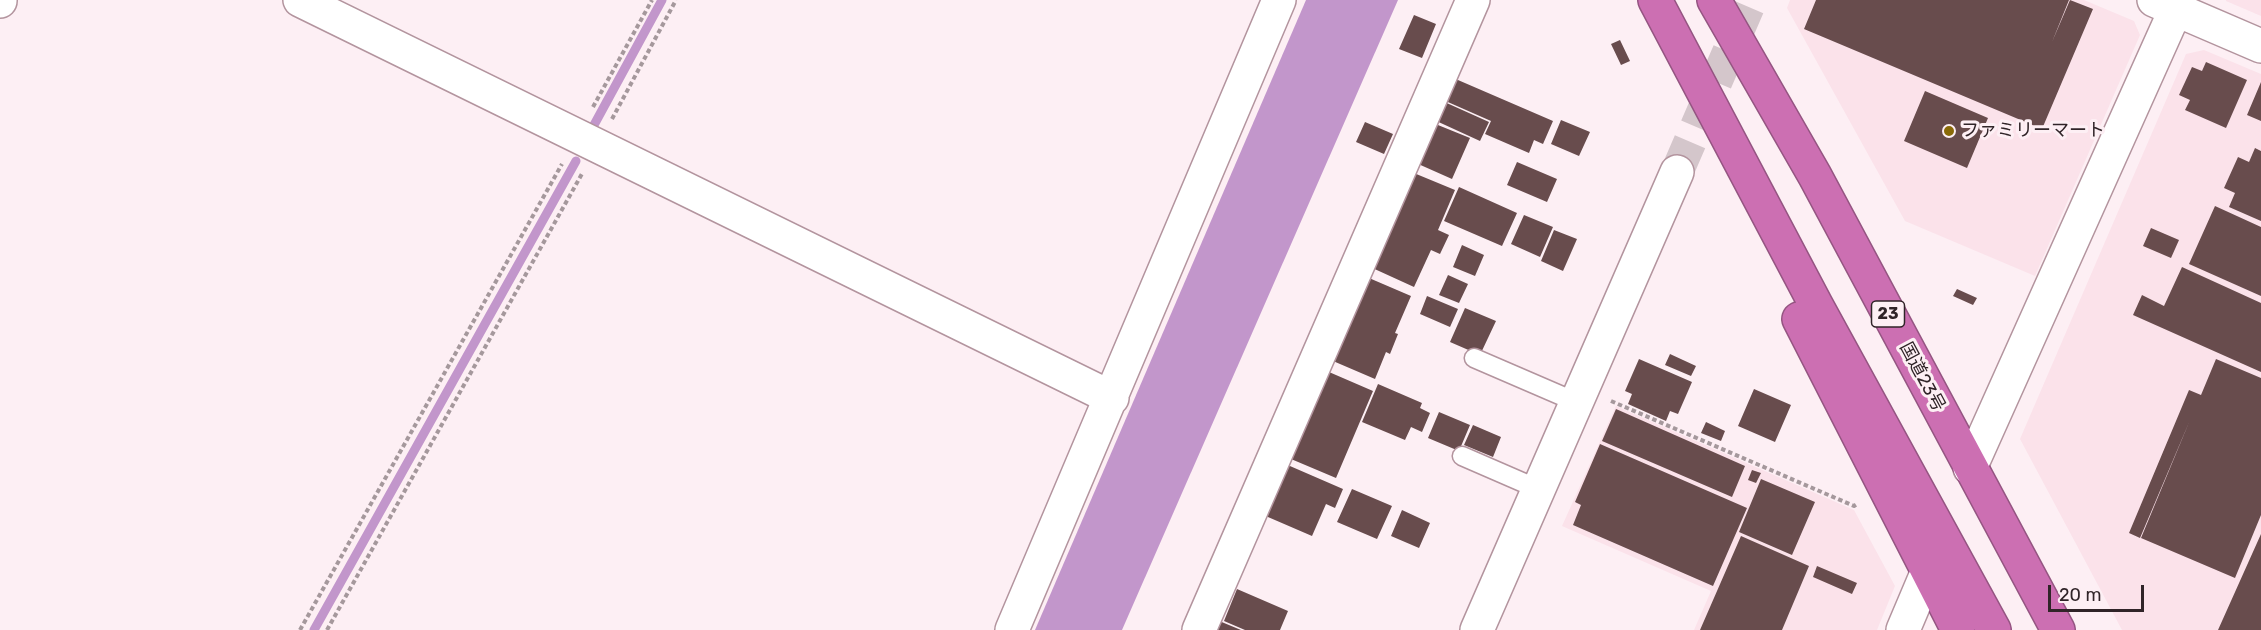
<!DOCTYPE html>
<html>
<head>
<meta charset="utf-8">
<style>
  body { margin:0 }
  #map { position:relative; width:2261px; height:630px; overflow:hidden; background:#fdeff4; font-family:Rubik,sans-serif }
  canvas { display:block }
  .scale { position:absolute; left:2048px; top:585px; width:96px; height:27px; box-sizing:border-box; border:3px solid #302428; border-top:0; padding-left:8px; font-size:18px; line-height:21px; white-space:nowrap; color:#302428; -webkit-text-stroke:4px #fdeff4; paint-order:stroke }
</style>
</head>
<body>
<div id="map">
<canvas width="2261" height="630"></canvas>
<div class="scale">20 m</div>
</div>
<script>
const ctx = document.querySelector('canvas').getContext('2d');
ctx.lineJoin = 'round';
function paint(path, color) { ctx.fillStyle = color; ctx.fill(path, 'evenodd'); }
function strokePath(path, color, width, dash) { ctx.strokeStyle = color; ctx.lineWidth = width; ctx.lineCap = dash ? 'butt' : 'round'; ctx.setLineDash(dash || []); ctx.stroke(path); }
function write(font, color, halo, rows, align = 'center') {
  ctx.font = font + ' Rubik,"Noto Sans JP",sans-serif'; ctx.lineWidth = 6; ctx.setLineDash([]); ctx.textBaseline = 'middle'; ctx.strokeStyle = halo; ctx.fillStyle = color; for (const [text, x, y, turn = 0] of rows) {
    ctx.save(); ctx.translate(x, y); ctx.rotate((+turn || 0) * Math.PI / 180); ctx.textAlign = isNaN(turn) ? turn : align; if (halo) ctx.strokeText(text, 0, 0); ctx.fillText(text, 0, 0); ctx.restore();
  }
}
paint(new Path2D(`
  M1790,0H2084L2134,21L2140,35L2035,276L1905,221L1787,8Z
  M2226,0H2261V16L2226,1Z
  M2204,50L2261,74V630H2122L2020,439L2186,54Z
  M1616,406L1854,510L1895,586L1877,630H1694L1711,591L1562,526Z`), '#fbe2ea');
paint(new Path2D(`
  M1306,0H1398L1122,630H1035Z`), '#c296cb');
strokePath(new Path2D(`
  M594,125L662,0
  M314,630L576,161`), '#c296cb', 9);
paint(new Path2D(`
  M1816,0H2069L2052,42L2070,0L2093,9L2042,129L1804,29Z
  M1414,15L1436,24L1422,58L1399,49Z
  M1620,40L1630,61L1621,65L1611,44Z
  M2206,62L2247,80L2226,128L2185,110L2190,100L2179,95L2192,67L2202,71Z
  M1451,77L1553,121L1543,144L1534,140L1529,153L1485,134L1491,121L1441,99Z
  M2261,82V121L2247,115Z
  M1925,91L1988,118L1967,168L1904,141Z
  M1440,100L1489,122L1480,141L1432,119Z
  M1561,120L1590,132L1579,156L1551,144Z
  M1365,122L1393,134L1384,154L1356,142Z
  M1433,123L1470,138L1452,179L1416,163Z
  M2255,148L2261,151V221L2229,207L2235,193L2224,188L2238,157L2249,162Z
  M1517,162L1557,179L1547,202L1507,185Z
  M1409,171L1455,190L1438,230L1449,235L1440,254L1431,250L1414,287L1368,266Z
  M1459,187L1517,213L1502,246L1444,221Z
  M2215,206L2261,227V296L2189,264Z
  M1524,215L1553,227L1540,257L1511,244Z
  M2151,228L2179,240L2171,258L2143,246Z
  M1554,230L1577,239L1563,271L1541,261Z
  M1462,245L1484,255L1475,276L1453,267Z
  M2182,267L2261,303V372L2133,315L2142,295L2164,306Z
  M1362,275L1411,296L1395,333L1398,334L1390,354L1386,352L1375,379L1326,358Z
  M1448,275L1468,284L1459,303L1439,295Z
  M1957,289L1977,298L1973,305L1953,296Z
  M1427,296L1458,309L1450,327L1420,314Z
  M1465,308L1496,321L1480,355L1450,342Z
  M1670,354L1696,366L1691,376L1665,365Z
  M1639,359L1692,382L1678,414L1670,411L1666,421L1628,404L1632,394L1625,391Z
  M2216,359L2261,378V515L2235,578L2141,538L2190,420L2140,538L2129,533L2189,390L2201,395Z
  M1329,372L1373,391L1336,478L1291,459Z
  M1378,384L1422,403L1420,408L1430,413L1422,432L1411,427L1405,440L1362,422Z
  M1754,389L1791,405L1775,442L1738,426Z
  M1616,409L1745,466L1732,497L1602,441Z
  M1439,412L1470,425L1459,451L1428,438Z
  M1706,422L1725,431L1721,441L1701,433Z
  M1473,425L1501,437L1493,457L1464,445Z
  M1600,444L1747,508L1713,586L1573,525L1581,505L1575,502Z
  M1283,463L1343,489L1335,508L1326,504L1312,536L1261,514Z
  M1752,470L1761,473L1756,483L1748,480Z
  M1761,479L1815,502L1792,555L1739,532Z
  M1352,489L1392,506L1377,539L1337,522Z
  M1402,510L1430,523L1419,548L1391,536Z
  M2261,534V630H2218Z
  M1741,536L1809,566L1782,630H1700Z
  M1817,566L1857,583L1852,594L1813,577Z
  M1237,589L1288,611L1280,630H1245L1224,621Z
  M1212,618L1241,630H1207Z`), '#684c4d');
strokePath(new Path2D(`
  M1677,172L1751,0`), '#d4c6cb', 33, [33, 16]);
const lane = new Path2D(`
  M1474,358L1576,402
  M1462,456L1538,489`);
const street = new Path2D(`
  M300,0L1112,398
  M2154,0L2261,46
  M0,1V0
  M1970,468L2180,0
  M1012,630L1279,0
  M1199,630L1473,0
  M1477,630L1677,172
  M1903,630L1928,571`);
const highway = new Path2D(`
  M1655,0L1816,305L1994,630
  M1714,0L1815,176L2058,630
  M1799,319L1958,630`);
strokePath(lane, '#b3949e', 21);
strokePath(street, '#b3949e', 36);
strokePath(highway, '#955582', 36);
strokePath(new Path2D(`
  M593,107L652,0
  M612,119L676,0
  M1611,401L1854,506L1857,504
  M300,630L562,164
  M327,630L583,172`), '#a5989c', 4, [4.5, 3]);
strokePath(lane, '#fff', 18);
strokePath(street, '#fff', 33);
strokePath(highway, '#cc6fb2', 33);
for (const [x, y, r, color] of [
  [1949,131,6,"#896a08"]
]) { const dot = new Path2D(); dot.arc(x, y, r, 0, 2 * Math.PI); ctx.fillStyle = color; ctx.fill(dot); strokePath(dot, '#fdeff4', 2); }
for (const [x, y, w] of [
  [1888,314,33]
]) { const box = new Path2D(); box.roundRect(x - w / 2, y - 13, w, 26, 4.5); ctx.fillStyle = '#fdeff4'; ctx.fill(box); strokePath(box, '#302428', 1.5); }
write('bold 16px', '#302428', null, [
  ["23",1888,314]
]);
write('18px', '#302428', '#fdeff4', [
  ["ファミリーマート",1961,131]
], 'left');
write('18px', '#302428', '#fdeff4', [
  ["国道23号",1922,377,62]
]);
</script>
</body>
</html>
